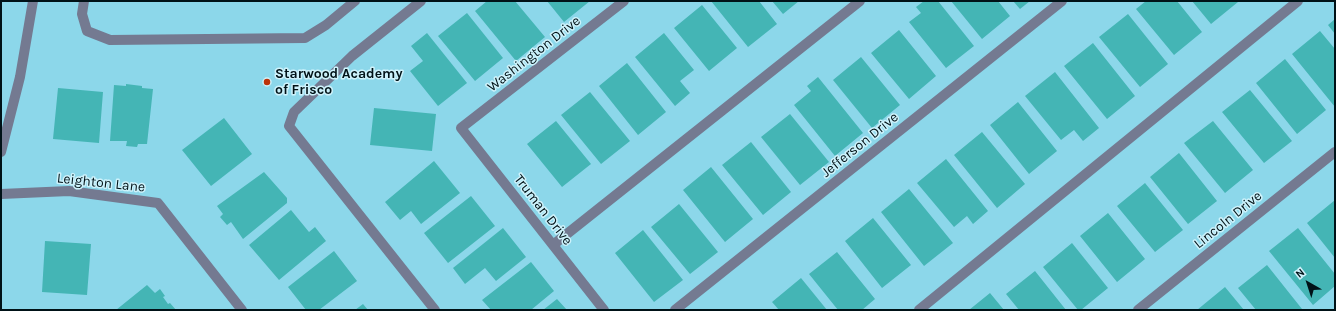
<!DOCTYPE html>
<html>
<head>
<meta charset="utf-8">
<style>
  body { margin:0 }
  #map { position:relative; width:1336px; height:311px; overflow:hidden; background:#8cd7ea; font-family:Karla,sans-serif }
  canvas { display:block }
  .frame { position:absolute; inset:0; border:2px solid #001217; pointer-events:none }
  .north { position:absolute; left:1288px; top:263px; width:40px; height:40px; -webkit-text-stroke:3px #cef2fb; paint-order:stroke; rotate:321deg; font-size:11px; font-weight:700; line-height:16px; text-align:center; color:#001217 }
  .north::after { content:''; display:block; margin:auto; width:14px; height:18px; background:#001217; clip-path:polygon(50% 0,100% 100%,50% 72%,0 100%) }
</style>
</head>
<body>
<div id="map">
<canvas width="1336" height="311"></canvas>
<div class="frame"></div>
<div class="north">N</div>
</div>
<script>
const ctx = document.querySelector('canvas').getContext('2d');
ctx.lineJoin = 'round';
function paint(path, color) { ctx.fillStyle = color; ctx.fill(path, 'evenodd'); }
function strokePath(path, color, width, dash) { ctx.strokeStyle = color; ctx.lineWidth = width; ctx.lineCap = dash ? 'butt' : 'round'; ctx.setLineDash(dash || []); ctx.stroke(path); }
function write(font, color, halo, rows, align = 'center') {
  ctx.font = font + ' Karla,sans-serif'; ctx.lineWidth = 3; ctx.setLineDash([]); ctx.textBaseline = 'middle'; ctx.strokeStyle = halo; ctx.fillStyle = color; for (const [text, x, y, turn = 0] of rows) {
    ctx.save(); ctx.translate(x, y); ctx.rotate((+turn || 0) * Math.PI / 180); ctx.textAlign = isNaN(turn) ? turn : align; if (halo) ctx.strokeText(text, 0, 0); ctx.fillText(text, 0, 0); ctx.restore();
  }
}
paint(new Path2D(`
  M487,1H515L545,37L516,61L475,11Z
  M547,1H590L564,22Z
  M711,1H759L777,24L748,47Z
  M772,1H799L783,14Z
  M924,1H938L974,46L946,68L909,22L921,13L916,7Z
  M951,1H998L1010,16L982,39Z
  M1013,1H1030L1020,9Z
  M1146,1H1177L1202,32L1174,55L1136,9Z
  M1192,1H1237L1238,2L1211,24Z
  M702,5L737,48L709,71L674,28Z
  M467,13L503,58L475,81L438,36Z
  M1128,14L1168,64L1140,87L1099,37Z
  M1335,19V34L1328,25Z
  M899,30L936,76L909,99L871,53Z
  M1320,31L1335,49V107L1292,54Z
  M427,33L467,83L438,106L410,71L423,61L411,46Z
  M664,33L694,70L680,81L690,93L675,106L635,57Z
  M1093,43L1135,96L1107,119L1064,66Z
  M861,57L900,105L872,128L833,80Z
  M1285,59L1326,110L1297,134L1256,83Z
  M627,63L666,112L638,135L599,86Z
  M1055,72L1099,128L1083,141L1074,130L1061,140L1025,96Z
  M818,77L863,133L835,156L794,105L811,91L807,86Z
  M126,84L142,86V88L153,89L147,144H138L137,147L126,146L127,141H110L114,85L126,86Z
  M58,88L103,92L99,143L53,139Z
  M1250,90L1292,141L1264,163L1222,112Z
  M590,92L630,141L601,164L561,115Z
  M1018,102L1057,151L1029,174L990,125Z
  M374,108L436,114L432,151L370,145Z
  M790,114L829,162L800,185L761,137Z
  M224,118L252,154L211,186L182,150Z
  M556,121L591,164L562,187L527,144Z
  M1213,121L1253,170L1225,193L1184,143Z
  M982,132L1025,184L997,208L954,155Z
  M751,142L791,192L763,215L722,165Z
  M1179,153L1217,201L1188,224L1150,177Z
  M946,159L988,211L973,224L967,216L954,227L917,183Z
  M434,161L460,193L421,224L411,211L400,220L385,202Z
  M711,167L753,219L725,242L683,190Z
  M264,172L287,198V203L243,239L231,222L227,225L220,217L223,214L217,206Z
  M1145,183L1183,230L1155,252L1117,206Z
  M909,189L953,243L924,266L881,212Z
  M471,196L495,226L448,263L424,233Z
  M1335,200V258L1307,223Z
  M679,204L718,252L690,274L651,227Z
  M291,210L309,232L315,227L326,241L279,280L249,245Z
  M1108,213L1145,259L1117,282L1080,236Z
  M873,218L911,265L882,288L845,241Z
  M503,228L526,257L496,281L485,268L465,284L453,268Z
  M1298,228L1335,274V286L1313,305L1269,251Z
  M643,230L683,280L654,302L615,253Z
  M45,241L91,244L87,295L42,292Z
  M1072,243L1108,288L1081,310H1078L1043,267Z
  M334,251L357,281L319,310H306L288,287Z
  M837,252L875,299L862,310H838L809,274Z
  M531,262L554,291L531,310H491L482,300Z
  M1267,265L1302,309L1300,310H1256L1238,288Z
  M1035,271L1066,310H1019L1006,294Z
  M801,278L827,310H779L772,302Z
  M147,285L155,293L160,289L165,296L163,297L168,304L170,303L176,310H116Z
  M1225,287L1244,310H1197Z
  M990,293L1004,310H969Z
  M557,299L567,310H543Z
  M363,304L368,310H355Z`), '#44b5b5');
strokePath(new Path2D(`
  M84,1L82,14L87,31L110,40L305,38L326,25L355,1
  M421,1L352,56L294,112L289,126L435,310
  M1,152L20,77L33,1
  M1,194L69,191L158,203L242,310
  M553,245L860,1
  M604,310L461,128L624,1
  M675,310L1062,1
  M919,310L1298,1
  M1138,310L1335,152`), '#747a91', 10);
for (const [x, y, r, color] of [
  [267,82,4,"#bc3209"]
]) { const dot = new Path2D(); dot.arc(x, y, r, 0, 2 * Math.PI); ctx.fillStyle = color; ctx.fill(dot); strokePath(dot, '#cef2fb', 1.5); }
write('14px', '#001217', '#cef2fb', [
  ["Washington Drive",534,54,-38],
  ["Jefferson Drive",860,145,-39],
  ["Leighton Lane",101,183,6],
  ["Truman Drive",543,210,52],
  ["Lincoln Drive",1228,220,-39]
]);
write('bold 14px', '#001217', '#cef2fb', [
  ["Starwood Academy",275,74],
  ["of Frisco",275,90]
], 'left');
</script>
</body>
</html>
